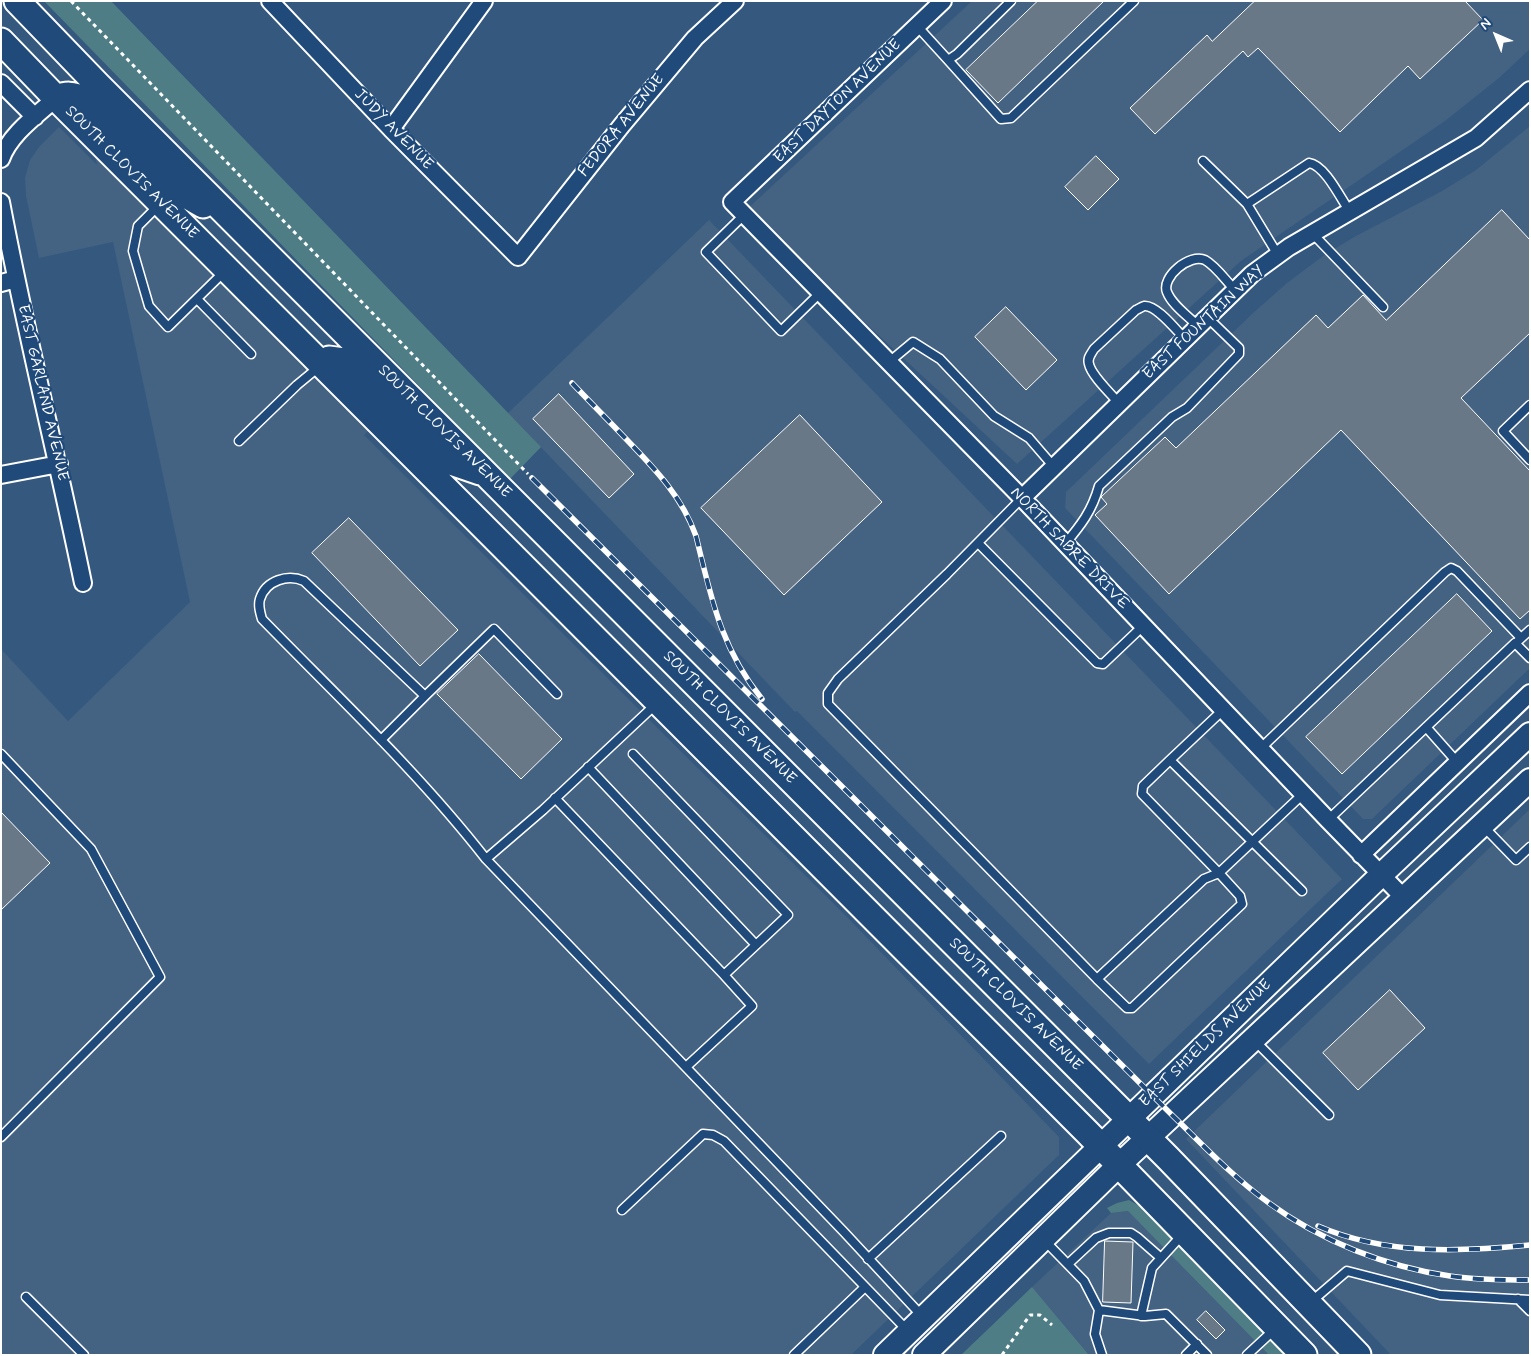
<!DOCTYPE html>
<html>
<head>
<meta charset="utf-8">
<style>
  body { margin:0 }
  #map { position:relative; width:1531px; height:1356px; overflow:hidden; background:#35587e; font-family:Mynerve,sans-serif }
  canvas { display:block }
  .frame { position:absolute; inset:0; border:2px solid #fff; pointer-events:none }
  .north { position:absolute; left:1471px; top:10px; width:50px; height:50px; -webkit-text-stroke:4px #1f4a7a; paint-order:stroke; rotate:316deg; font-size:14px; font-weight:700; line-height:20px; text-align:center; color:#fff }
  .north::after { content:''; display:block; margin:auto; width:18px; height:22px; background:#fff; clip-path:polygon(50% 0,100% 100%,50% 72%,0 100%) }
</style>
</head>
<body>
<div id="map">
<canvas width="1531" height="1356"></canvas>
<div class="frame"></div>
<div class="north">N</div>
</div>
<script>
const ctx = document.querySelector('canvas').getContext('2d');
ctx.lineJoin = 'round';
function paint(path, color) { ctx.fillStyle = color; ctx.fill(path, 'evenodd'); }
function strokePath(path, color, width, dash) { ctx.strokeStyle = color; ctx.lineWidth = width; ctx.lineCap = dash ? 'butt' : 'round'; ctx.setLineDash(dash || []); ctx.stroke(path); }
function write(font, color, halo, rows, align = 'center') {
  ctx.font = font + ' Mynerve,sans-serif'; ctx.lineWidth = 4.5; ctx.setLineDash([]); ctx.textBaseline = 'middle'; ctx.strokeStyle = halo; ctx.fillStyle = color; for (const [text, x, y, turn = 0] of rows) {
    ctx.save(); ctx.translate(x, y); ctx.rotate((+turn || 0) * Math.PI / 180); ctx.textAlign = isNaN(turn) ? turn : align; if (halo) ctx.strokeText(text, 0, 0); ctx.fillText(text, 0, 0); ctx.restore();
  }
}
paint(new Path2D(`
  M972,1H1530V49L1499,78L1445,121L1241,261L1017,464L745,211Z
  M1530,126V668L1372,819H1363L1065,508L1066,492L1253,313L1287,283L1323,256L1354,237L1442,191L1476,170Z
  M59,127L97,165L89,131L373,426L364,435L850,920L1059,1137V1155L851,1355H1V649L68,721L190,602L113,242L39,258L26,196L25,178L30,160L39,147Z
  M709,220L1342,879L1149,1064L797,711L795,712L508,413Z
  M1530,809V1355H1391L1186,1139Z
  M1128,1211L1227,1310L1269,1355H1089L1032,1287L1111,1213Z`), '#446281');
paint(new Path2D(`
  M44,1H111L541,447L510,479Z
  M1129,1200L1141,1207L1285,1355H1269L1128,1211L1111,1213L1107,1208L1117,1203Z
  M1032,1287L1089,1355H961Z`), '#4f7d86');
const building = new Path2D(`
  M1038,1H1104L998,103L966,70Z
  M1255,1H1465L1483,20L1420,79L1408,66L1340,132L1258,48L1248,57L1243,51L1155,134L1130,108L1207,35L1212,41Z
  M1096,156L1119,179L1088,210L1065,187Z
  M1502,210L1530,240V333L1461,398L1530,471V610L1520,619L1341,430L1169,594L1095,515L1107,504L1101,497L1165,437L1176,448L1316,315L1328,328L1363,295L1386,320Z
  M1006,307L1057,360L1026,390L975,337Z
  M559,394L634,474L609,498L533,419Z
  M800,415L882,502L784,595L701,508Z
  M349,518L458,630L420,666L312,553Z
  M1457,594L1492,631L1342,774L1306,737Z
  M479,654L562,739L521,779L437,694Z
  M1,812L50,863L1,910Z
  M1390,990L1425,1028L1358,1090L1323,1053Z
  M1105,1241L1133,1242L1131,1303L1103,1302Z
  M1206,1311L1225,1330L1216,1339L1197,1320Z`);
paint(building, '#687887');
strokePath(building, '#fff', 1);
const lane = new Path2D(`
  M1011,1L957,54L948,60L1001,119L1011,118L1134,1
  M917,26L948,60
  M1203,161L1247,204L1278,255
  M1247,204L1309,163C1325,165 1341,199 1350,212
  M159,205L138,226L133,251L149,306L168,327L224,272
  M745,214L706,252L781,331L821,292
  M1313,234L1383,307
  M197,299L251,354
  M1198,326C1188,316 1172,305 1167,292C1161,277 1190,253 1205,260C1216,266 1226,281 1235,290
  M889,362L913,342L940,359L994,416L1029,438L1054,467
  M1119,403C1111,394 1091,375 1089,364C1087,358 1091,354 1094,349L1136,310C1137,310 1143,306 1144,306C1156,304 1177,331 1185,339
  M1530,405L1503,431L1530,460
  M239,441L297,385L320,366
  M1022,498L947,574L838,679L828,693V704L1097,979L1204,879L1219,873L1303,794
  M978,543L1097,663L1103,664L1143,626
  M1065,544C1081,525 1092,511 1099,486L1172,417L1187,408L1239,354V348L1207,317
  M1519,640L1530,630
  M557,694L494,629L425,696L304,581C288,574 266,580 260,599C258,605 260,612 262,619C338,697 419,773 486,859L844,1232L922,1316
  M1426,727L1457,762
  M381,740L425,696
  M1260,749L1445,572L1451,568L1457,571L1521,638
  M1,754L91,849L160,977L1,1137
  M633,754L788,915L724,975L752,1006L686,1067
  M1170,760L1223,710
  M588,767L756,945
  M555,798L724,975
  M1328,820L1515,643L1530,658
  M1483,826L1516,860L1530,847
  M486,859L543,810L656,704
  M1097,979L1127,1008H1132L1242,904L1240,896L1219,873L1142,794L1143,786L1170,760L1302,891
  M1255,1041L1329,1115
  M622,1210L703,1134L713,1135L724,1141L907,1330
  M1045,1241L1084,1281L1099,1310L1145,1316L1166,1314L1207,1355
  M868,1259L1001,1136
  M1068,1264L1096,1238L1109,1233H1131L1137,1237L1161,1258
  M26,1297L84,1355
  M1518,1299L1530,1311
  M1312,1301L1347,1271L1440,1295L1530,1300
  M1099,1310L1095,1334L1102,1355
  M1141,1316L1152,1268L1182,1235
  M794,1355L865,1287
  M1186,1355L1197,1344
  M1247,1355L1275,1329`);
const street = new Path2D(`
  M270,1L391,129L518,257L622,125L695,38L735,1
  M943,1L732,202L1022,498L1328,820L1404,898
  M1,83L35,117
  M391,129L484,1
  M1,159C10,134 36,116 56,98
  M1,202C25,330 57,456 83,583
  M1,283L16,279
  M1,475L59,464
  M1022,498L1252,274L1289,247L1476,138L1530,90
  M1361,855L1530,693`);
const secondary = new Path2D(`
  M885,1355L1381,875L1530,734
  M924,1355L1119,1165L1530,780`);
const primary = new Path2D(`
  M17,1L98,85L1167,1157L1358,1355
  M1,41L56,98L1087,1132L1304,1355
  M56,98C66,94 73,94 83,99L168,181L182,193L203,205
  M322,365L329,359L344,361L422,440L445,460L480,472`);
strokePath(lane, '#fff', 11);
strokePath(street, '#fff', 20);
strokePath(secondary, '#fff', 26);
strokePath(primary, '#fff', 29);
strokePath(new Path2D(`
  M71,1L528,474
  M1002,1355L1030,1315H1040L1052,1325`), '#fff', 3, [4, 4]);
strokePath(lane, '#1f4a7a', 8);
strokePath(street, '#1f4a7a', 16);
strokePath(secondary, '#1f4a7a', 22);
strokePath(primary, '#1f4a7a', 25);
const rail = new Path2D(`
  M572,383C590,402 609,421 628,441C656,470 682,497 696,536C711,597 721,649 762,699
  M532,478L1173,1116C1204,1146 1234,1178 1269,1203C1321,1241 1386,1267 1450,1276C1477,1280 1503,1280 1530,1280
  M1318,1226C1385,1255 1459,1252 1530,1245`);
strokePath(rail, '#fff', 5.5);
strokePath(rail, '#1f4a7a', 4, [11]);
write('16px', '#fff', '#1f4a7a', [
  ["EAST DAYTON AVENUE",838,102,-44],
  ["FEDORA AVENUE",622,126,-51],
  ["JUDY AVENUE",393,130,46],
  ["SOUTH CLOVIS AVENUE",131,173,45],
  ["EAST FOUNTAIN WAY",1204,323,-43],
  ["EAST GARLAND AVENUE",42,393,77],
  ["SOUTH CLOVIS AVENUE",444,432,45],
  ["NORTH SABRE DRIVE",1069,549,46],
  ["SOUTH CLOVIS AVENUE",729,718,45],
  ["SOUTH CLOVIS AVENUE",1015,1005,45],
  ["EAST SHIELDS AVENUE",1206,1044,-44]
]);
</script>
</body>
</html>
